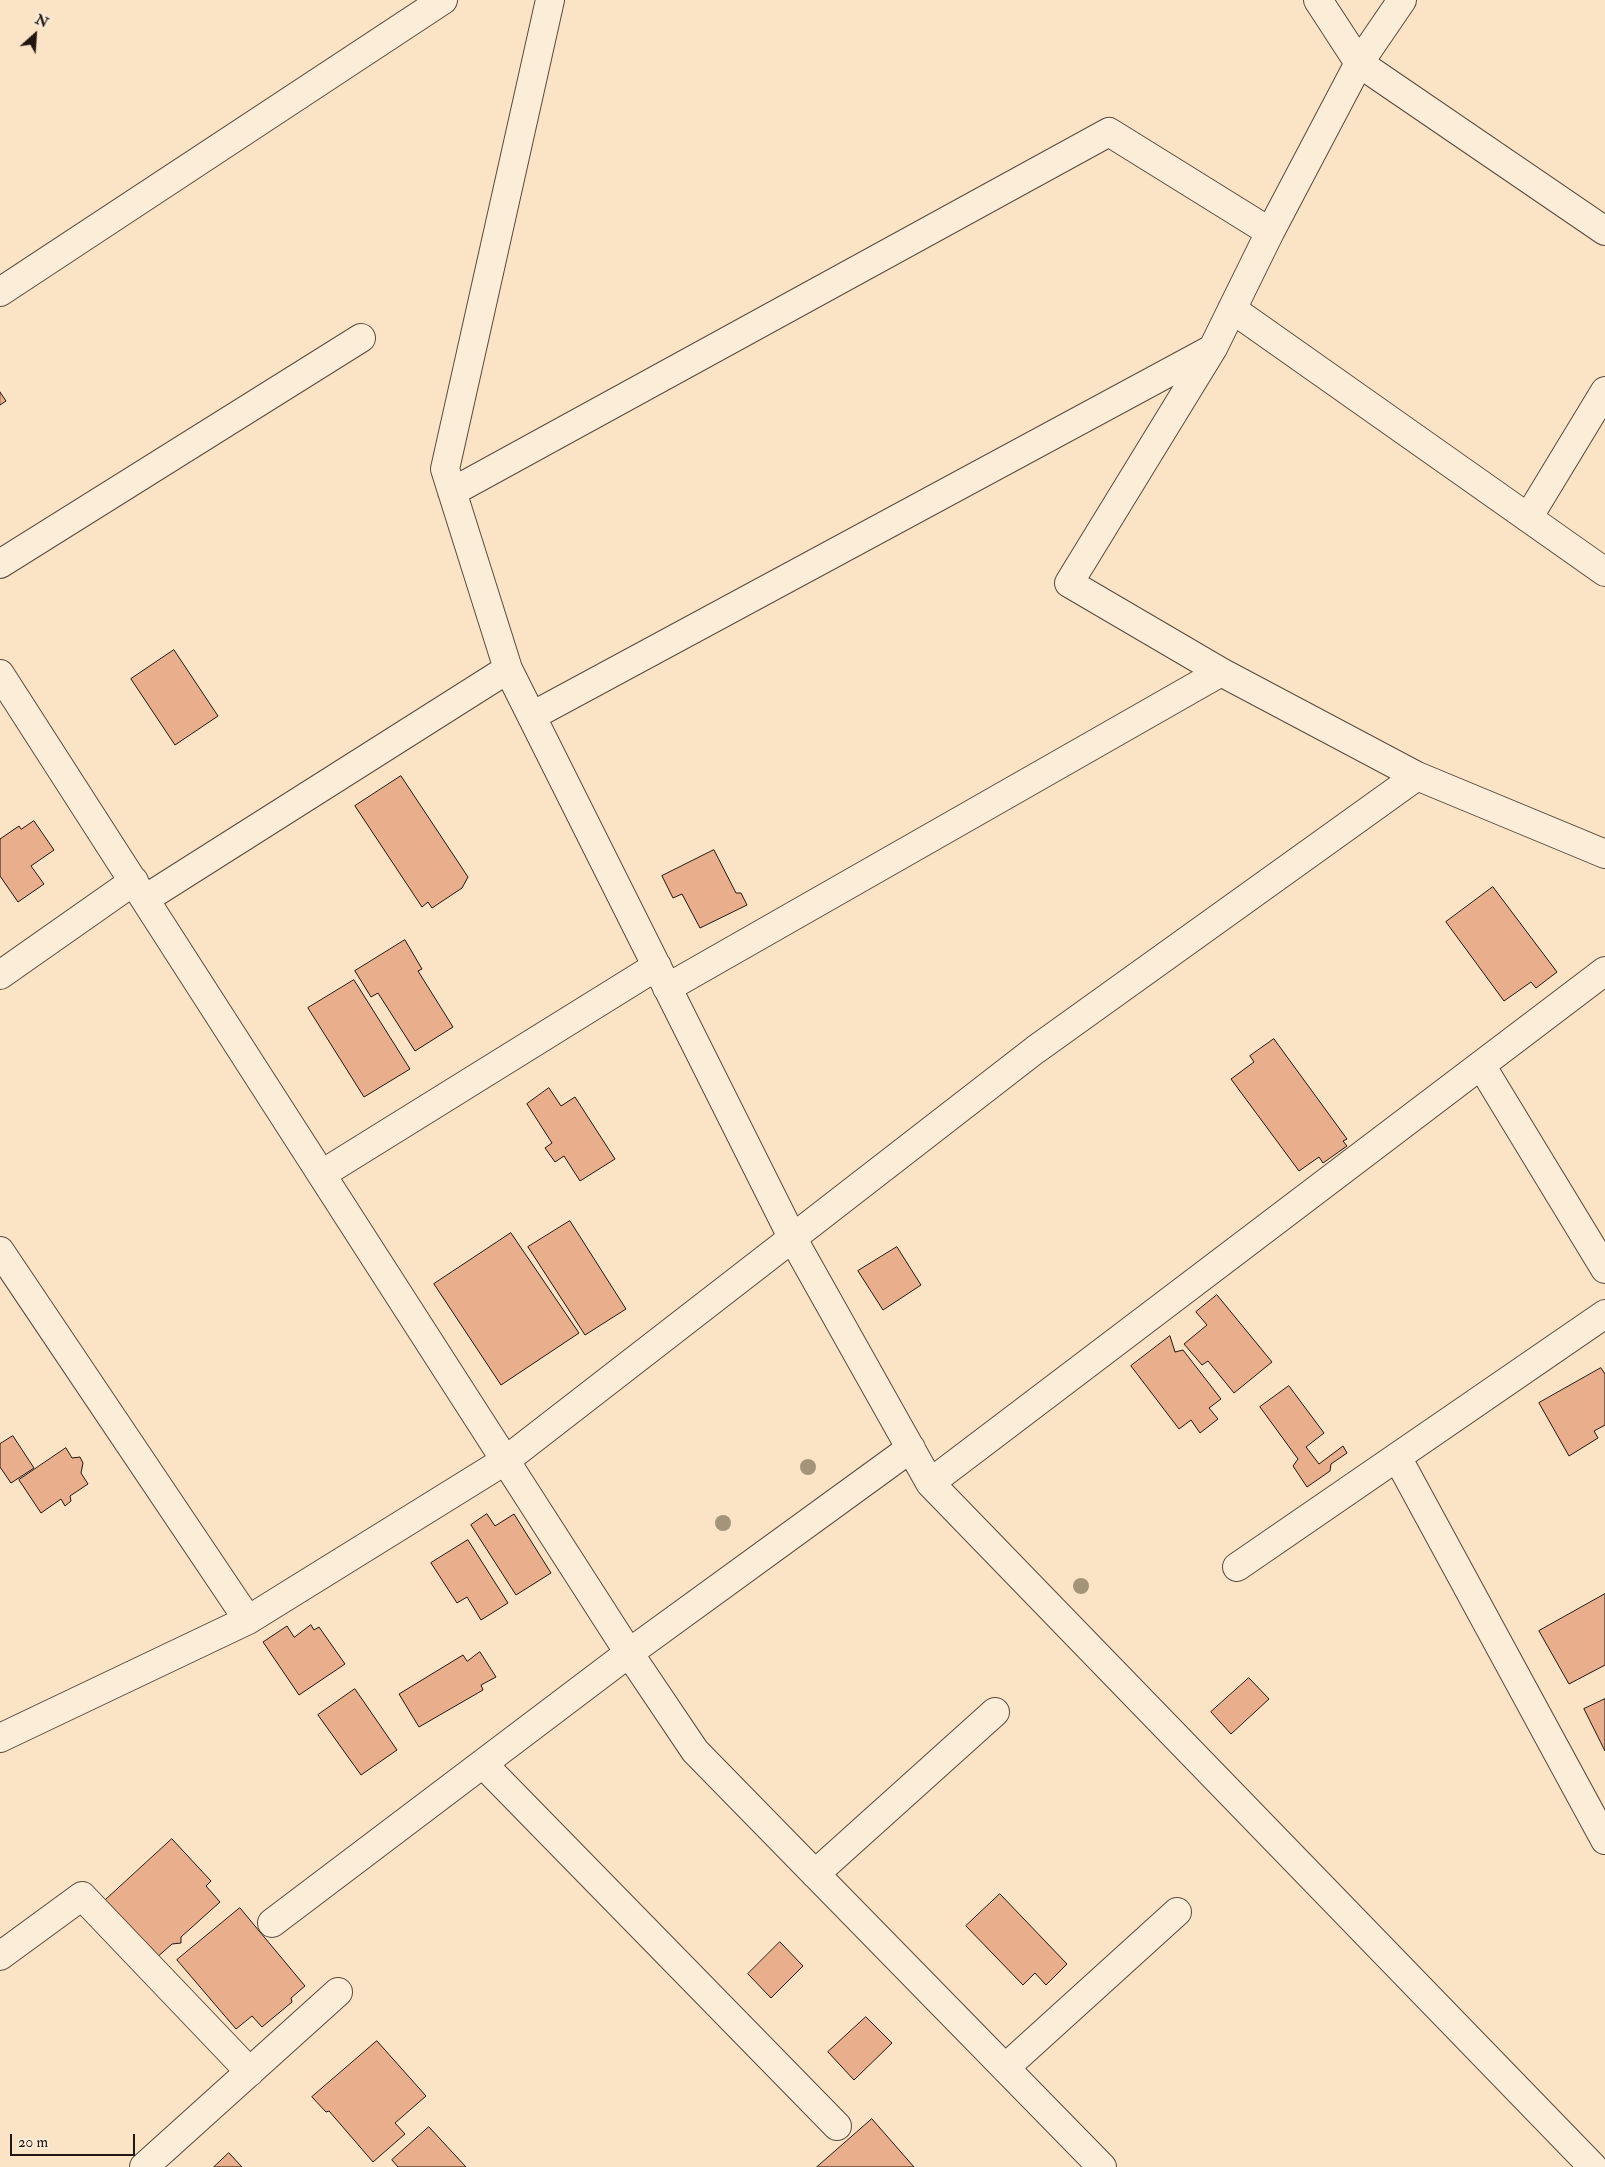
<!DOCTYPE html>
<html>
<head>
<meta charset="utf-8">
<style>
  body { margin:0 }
  #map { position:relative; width:1605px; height:2167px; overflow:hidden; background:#fbe4c5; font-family:"IM FELL Double Pica",serif }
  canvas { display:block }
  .north { position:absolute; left:10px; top:10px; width:50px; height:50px; -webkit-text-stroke:4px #fcedd9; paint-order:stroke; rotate:26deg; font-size:14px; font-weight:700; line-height:20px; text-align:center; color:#221610 }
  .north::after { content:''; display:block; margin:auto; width:18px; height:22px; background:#221610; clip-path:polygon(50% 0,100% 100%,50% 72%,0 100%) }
  .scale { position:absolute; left:10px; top:2134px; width:125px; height:22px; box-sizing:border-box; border:2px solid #221610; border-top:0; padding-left:6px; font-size:15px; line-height:18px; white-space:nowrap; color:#221610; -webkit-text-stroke:4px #fcedd9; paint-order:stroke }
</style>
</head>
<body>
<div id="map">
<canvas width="1605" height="2167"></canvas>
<div class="north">N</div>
<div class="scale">20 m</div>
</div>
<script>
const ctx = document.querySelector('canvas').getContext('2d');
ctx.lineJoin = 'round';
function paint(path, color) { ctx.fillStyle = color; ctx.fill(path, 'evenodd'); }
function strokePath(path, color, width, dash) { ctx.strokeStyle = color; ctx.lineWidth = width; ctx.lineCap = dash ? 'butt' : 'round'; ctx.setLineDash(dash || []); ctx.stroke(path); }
const building = new Path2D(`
  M0,392L6,401L0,405Z
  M174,650L218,716L175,745L131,679Z
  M401,776L468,877L462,888L432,908L428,902L422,907L355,806Z
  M34,821L54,850L31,866L44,884L18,902L0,876V839L19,826L21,829Z
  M714,850L736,893H741L747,905L700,928L682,894L673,898L662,876Z
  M1493,887L1557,972L1536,988L1531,982L1504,1001L1446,922Z
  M405,940L422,969L418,971L453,1027L415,1051L378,993L371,997L355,971Z
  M354,980L410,1069L364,1097L308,1008Z
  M1274,1039L1347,1139L1343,1141L1347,1146L1323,1163L1319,1157L1299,1171L1231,1079L1254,1062L1250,1056Z
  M549,1088L561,1106L575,1097L615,1159L580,1181L564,1156L555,1162L545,1148L552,1143L527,1104Z
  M570,1221L626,1309L585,1335L528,1247Z
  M511,1233L579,1333L501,1385L434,1284Z
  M897,1247L921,1285L883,1310L858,1271Z
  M1217,1295L1272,1362L1234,1393L1208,1361L1202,1365L1184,1344L1207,1325L1196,1312Z
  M1170,1336L1175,1352L1183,1350L1221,1399L1209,1408L1218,1419L1200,1433L1191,1420L1179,1429L1131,1366Z
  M1601,1368L1605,1374V1425L1594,1431L1598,1438L1569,1456L1539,1403Z
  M1289,1386L1324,1433L1306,1447L1319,1464L1343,1446L1347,1453L1331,1464L1330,1471L1307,1487L1293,1466L1298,1459L1260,1407Z
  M13,1436L34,1468L11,1483L0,1467V1444Z
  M66,1448L72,1458L80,1457L83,1463L81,1473L88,1484L70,1496L71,1501L65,1506L61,1499L41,1513L19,1480Z
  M487,1514L495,1526L514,1514L551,1573L516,1595L471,1525Z
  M468,1540L508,1603L481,1620L467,1597L457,1603L431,1563Z
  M1605,1594V1665L1569,1684L1539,1631Z
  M311,1625L314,1630L319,1627L345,1664L299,1695L263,1642L287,1626L294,1637Z
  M480,1652L496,1677L481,1685L483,1690L419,1727L399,1694L463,1655L467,1661Z
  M1249,1678L1269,1699L1231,1734L1211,1712Z
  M355,1689L397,1750L361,1775L318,1715Z
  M1605,1699V1751L1584,1709Z
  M172,1839L211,1881L206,1886L220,1902L181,1937V1943L172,1944L155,1959L99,1906Z
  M1000,1894L1067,1964L1046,1985L1035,1973L1023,1985L966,1926Z
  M240,1908L305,1986L291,1998L292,2002L262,2027L252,2016L236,2029L177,1960Z
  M780,1942L803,1966L771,1998L748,1974Z
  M866,2017L892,2043L854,2080L828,2052Z
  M377,2041L426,2096L395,2123L405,2134L373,2162L329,2111L326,2112L312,2097Z
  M872,2119L914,2167H817Z
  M429,2127L466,2167H398L392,2160Z
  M229,2153L242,2167H214Z`);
paint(building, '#e9af8c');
strokePath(building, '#221610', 1);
const minor = new Path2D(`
  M550,0L445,469L508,669L793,1239L930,1483L1593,2167
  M1318,0L1359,63L1605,231
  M1402,0L1359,63L1270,232L1213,348L1069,583L1221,672L1417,776L1605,854
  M0,292L443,0
  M1232,309L1605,572
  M452,492L1109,132L1270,232
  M1528,518L1605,391
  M0,564L361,338
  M0,674L629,1653L695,1751L1102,2167
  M532,716L1212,349
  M145,899L508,669
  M0,975L134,881
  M667,988L1221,672
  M1481,1065L1605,1269
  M322,1174L657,966
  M0,1251L248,1620
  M1397,1457L1605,1840
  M930,1483L1605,971
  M1237,1567L1605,1314
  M0,1738L248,1620L506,1460L1035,1050L1417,776
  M483,1764L837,2126
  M815,1874L995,1712
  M272,1923L629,1653L911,1448
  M0,1956L82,1896L250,2072
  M1005,2068L1177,1912
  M144,2167L338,1992`);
strokePath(minor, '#584a3d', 30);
strokePath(minor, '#fcedd9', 28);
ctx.fillStyle = '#a3947a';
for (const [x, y] of [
  [808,1467],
  [723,1523],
  [1081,1586]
]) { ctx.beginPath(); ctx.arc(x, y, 8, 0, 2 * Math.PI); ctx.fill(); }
</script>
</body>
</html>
